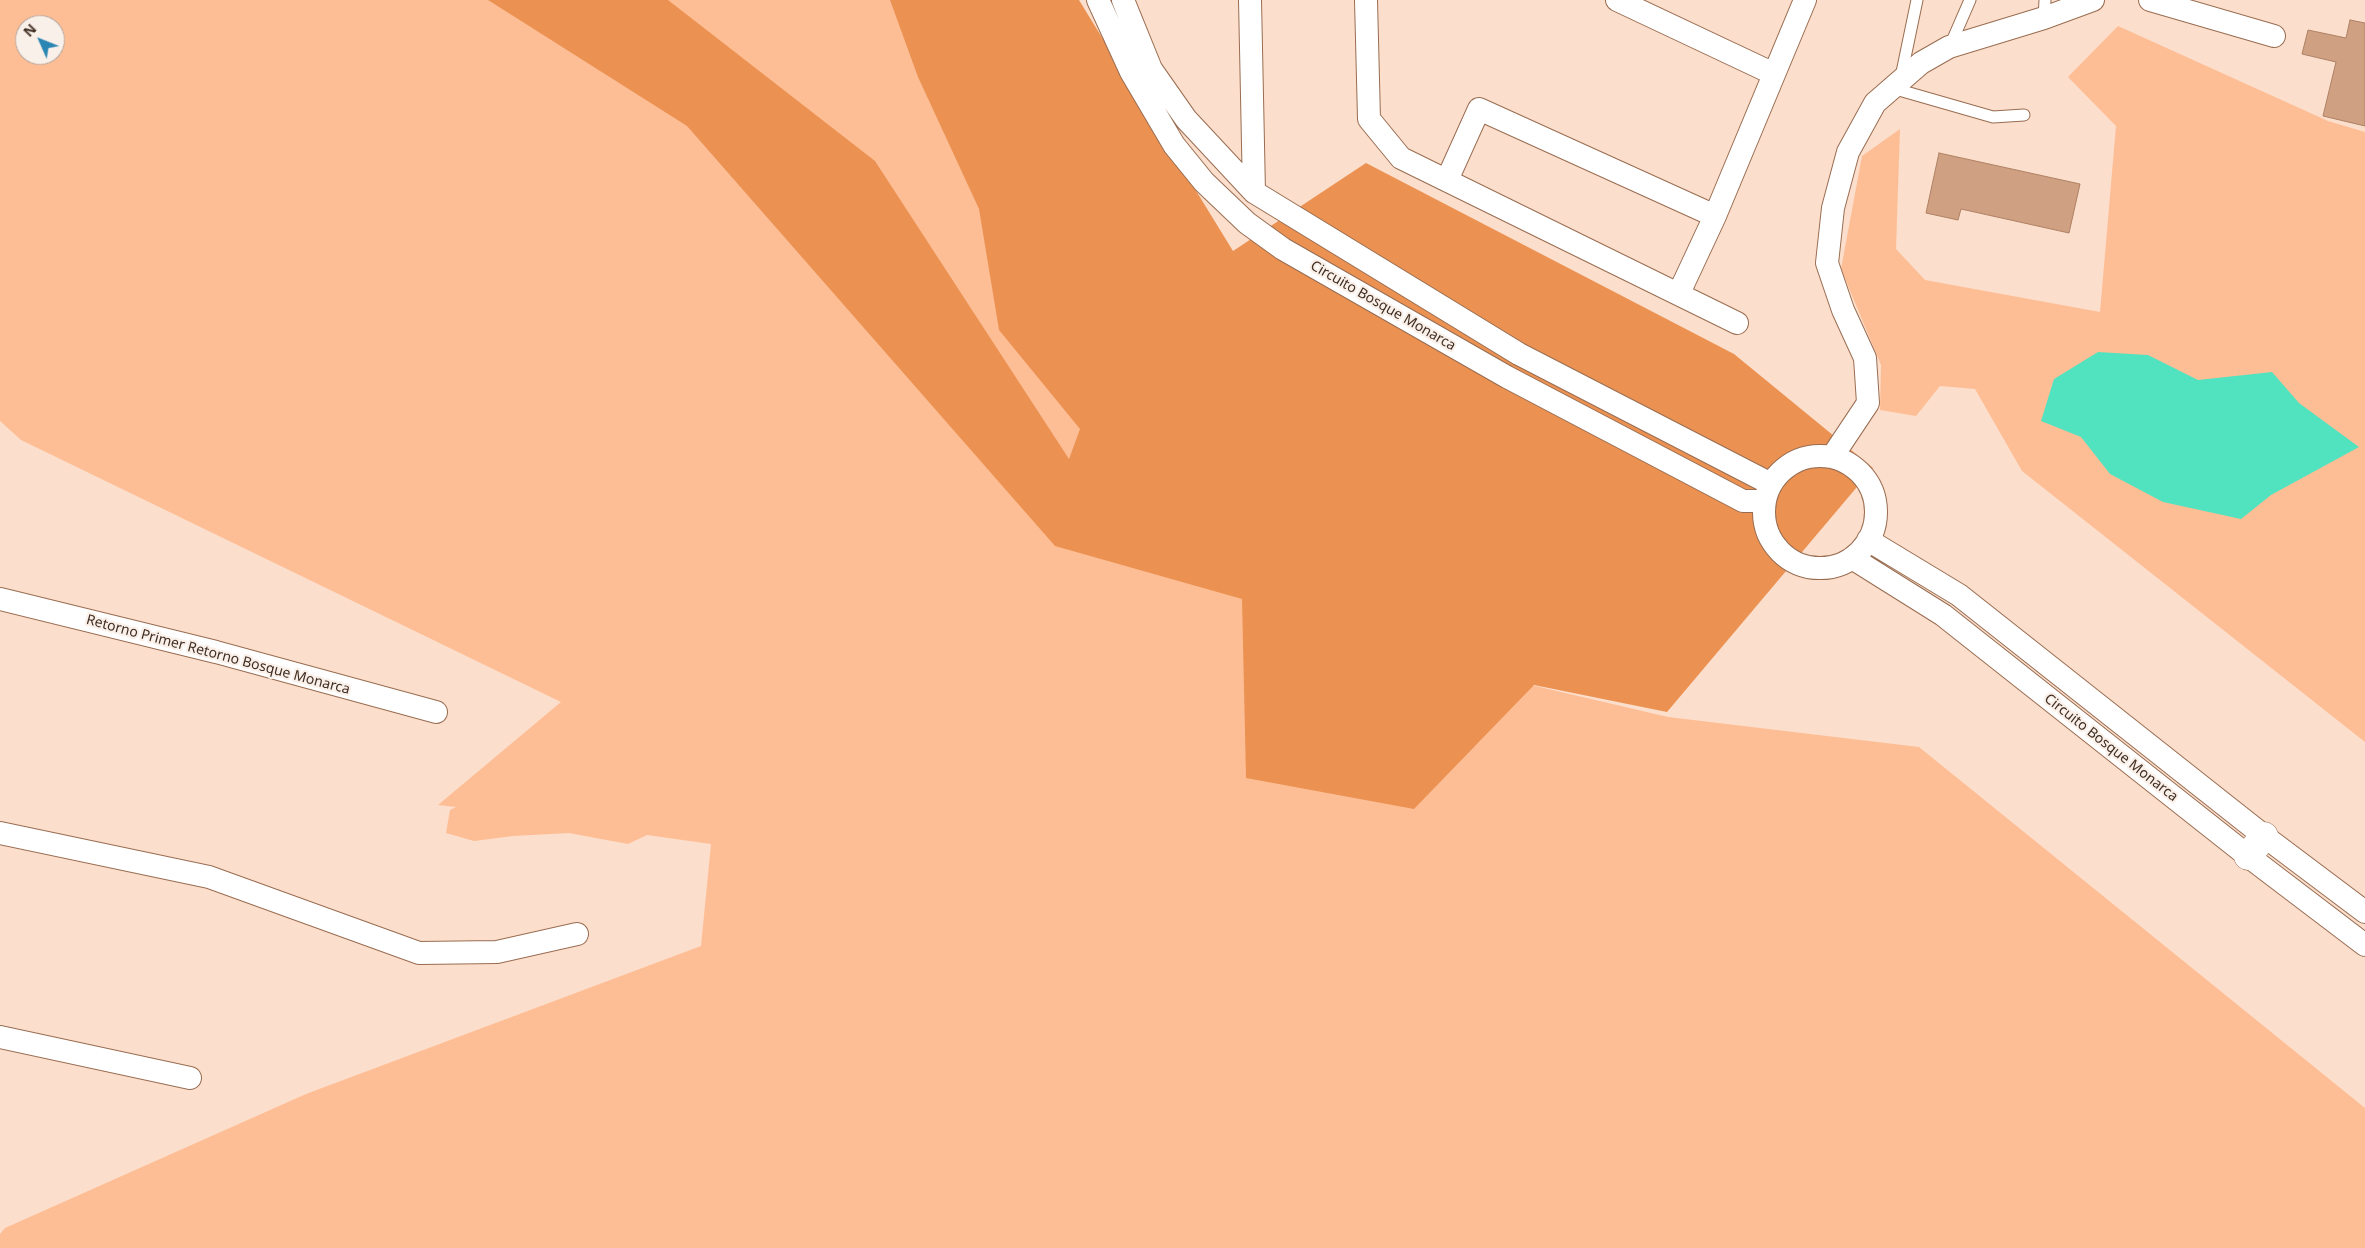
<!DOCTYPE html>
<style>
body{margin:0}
#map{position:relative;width:2365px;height:1248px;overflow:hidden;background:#fcdecc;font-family:"Noto Sans",sans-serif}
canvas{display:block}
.north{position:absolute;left:15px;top:15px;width:50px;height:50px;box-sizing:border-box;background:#faf0ea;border:1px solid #b0a29a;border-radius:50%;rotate:314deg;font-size:14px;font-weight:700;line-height:20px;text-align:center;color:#402d21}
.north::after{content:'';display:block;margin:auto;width:18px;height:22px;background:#2a87b3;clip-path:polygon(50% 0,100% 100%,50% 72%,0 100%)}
</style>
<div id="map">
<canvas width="2365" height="1248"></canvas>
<div class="north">N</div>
</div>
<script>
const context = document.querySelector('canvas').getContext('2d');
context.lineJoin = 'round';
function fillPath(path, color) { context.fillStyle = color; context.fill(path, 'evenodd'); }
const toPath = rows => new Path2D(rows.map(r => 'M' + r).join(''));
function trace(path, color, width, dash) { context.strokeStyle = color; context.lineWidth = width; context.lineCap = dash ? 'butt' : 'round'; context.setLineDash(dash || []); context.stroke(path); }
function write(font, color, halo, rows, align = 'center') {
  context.font = font + ' "Noto Sans",sans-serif'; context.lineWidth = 4.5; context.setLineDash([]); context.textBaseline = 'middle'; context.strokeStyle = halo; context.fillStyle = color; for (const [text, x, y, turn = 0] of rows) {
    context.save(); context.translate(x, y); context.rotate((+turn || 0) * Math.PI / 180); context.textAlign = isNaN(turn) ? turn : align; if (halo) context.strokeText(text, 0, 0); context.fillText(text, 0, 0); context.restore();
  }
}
const green = toPath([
 [0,0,956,0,1266,623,1668,717,1919,747,2365,1108,2365,1248,0,1248,0,1234,5,1228,306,1094,701,946,711,844,647,835,628,844,569,833,513,836,474,841,446,833,450,810,456,807,438,805,561,702,21,440,0,421],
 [25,25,55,25,55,55,25,55],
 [2118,26,2328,121,2365,132,2365,742,2022,471,1975,389,1940,386,1916,416,1880,410,1881,365,1841,269,1862,156,1900,129,1896,249,1925,280,2100,312,2116,126,2068,77]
]);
const forest = toPath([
 [488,0,668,0,875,161,1069,459,1080,429,999,330,979,209,918,77,890,0,1079,0,1233,251,1366,163,1734,354,1873,468,1667,712,1534,685,1414,809,1246,778,1242,599,1055,546,687,126]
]);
const water = toPath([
 [2098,352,2148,355,2198,380,2272,372,2299,403,2359,447,2271,495,2241,519,2163,502,2110,474,2081,437,2041,421,2054,379]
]);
const building = toPath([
 [2350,20,2365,23,2365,126,2323,116,2336,62,2302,54,2308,30,2346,38,2350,20],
 [1939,153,2080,184,2069,233,1961,209,1958,220,1926,213,1939,153]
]);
const service = toPath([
 [2044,18,2045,0],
 [1950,46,1970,0],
 [1901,77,1917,0],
 [1892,88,1993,117,2024,115]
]);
const minor = toPath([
 [1098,0,1131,72,1174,145,1204,182,1247,223,1283,249,1507,377,1743,501,1765,501],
 [1123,0,1151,69,1186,119,1254,192,1519,354,1771,484],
 [1250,0,1254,192],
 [1366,0,1369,119,1401,158,1737,323],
 [1617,0,1774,74],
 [2150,0,2274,36],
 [1447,180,1479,109,1715,216],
 [1679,293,1715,216,1805,0],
 '1764 512a56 56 0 1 1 112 0a56 56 0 1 1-112 0Z',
 [1832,457,1868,403,1865,358,1843,310,1827,263,1833,208,1848,152,1875,103,1921,63,1949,47,2044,18,2093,0],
 [1868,540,1959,595,2264,836,2365,912],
 [1852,558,1943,615,2248,856,2365,945],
 [0,599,216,652,436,712],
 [0,833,209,877,419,953,497,952,577,934],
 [0,1037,190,1078]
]);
const tertiary = toPath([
 [2248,856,2264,836]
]);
const streetNames = [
 ["Circuito Bosque Monarca",1383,306,30],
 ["Retorno Primer Retorno Bosque Monarca",218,655,15],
 ["Circuito Bosque Monarca",2111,748,38]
];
fillPath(green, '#febe95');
fillPath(forest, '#eb9253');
fillPath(water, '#51e3c0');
fillPath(building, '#cfa082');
trace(building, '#ae8164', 1);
trace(service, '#996d51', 13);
trace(minor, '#996d51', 24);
trace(tertiary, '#996d51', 29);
trace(service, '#fff', 11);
trace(minor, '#fff', 22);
trace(tertiary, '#fff', 28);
write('14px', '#402d21', '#faf0ea', streetNames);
</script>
